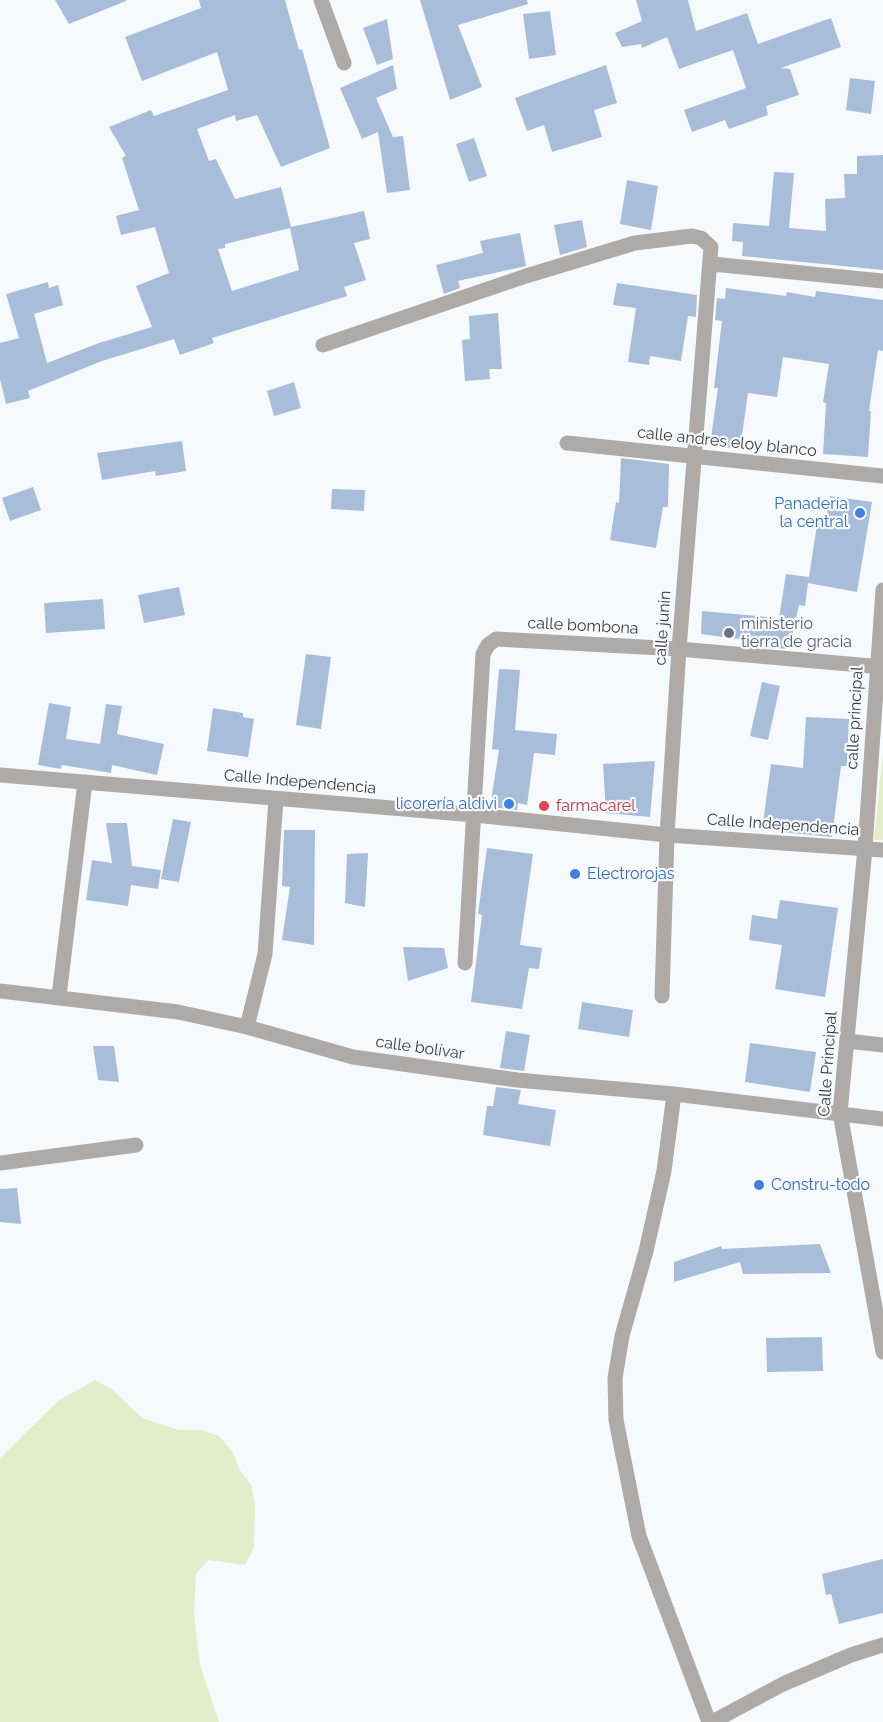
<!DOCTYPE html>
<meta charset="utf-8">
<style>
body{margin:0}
canvas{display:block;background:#f7fafd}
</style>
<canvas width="883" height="1722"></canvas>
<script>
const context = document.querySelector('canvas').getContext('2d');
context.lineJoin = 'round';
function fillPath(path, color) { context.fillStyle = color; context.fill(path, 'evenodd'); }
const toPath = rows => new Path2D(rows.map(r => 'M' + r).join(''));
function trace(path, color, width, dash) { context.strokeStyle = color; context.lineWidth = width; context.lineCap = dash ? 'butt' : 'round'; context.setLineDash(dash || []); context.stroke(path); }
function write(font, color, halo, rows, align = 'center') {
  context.font = font + ' Raleway,sans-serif'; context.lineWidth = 4.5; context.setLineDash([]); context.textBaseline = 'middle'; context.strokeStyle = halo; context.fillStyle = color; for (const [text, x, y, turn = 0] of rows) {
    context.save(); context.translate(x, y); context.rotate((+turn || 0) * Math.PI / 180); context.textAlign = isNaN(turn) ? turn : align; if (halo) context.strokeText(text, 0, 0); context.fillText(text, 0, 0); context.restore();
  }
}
const green = toPath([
 [883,752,883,840,874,840],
 [95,1380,113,1390,142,1418,179,1430,201,1430,219,1436,232,1451,240,1470,251,1485,255,1505,254,1548,245,1565,209,1560,196,1573,194,1614,200,1665,219,1722,0,1722,0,1458,58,1401]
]);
const building = toPath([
 [55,0,126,0,126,1,69,24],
 [199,0,285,0,299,50,302,49,330,148,281,167,257,115,236,121,235,115,197,129,209,161,216,159,235,199,281,187,291,227,364,211,370,239,354,243,366,280,344,287,347,296,212,338,214,343,180,355,174,339,102,361,28,391,30,398,6,404,0,379,0,343,19,338,6,294,48,282,49,288,58,285,63,305,34,314,47,363,99,343,152,327,136,286,169,273,155,227,121,235,116,216,139,210,122,158,126,156,109,127,151,110,154,116,228,90,217,52,142,81,125,37,201,8],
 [290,228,299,270,232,291,218,249,225,248,225,244],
 [420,0,527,0,528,4,458,25,482,87,450,100],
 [636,0,688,0,696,31,747,13,758,44,831,18,841,47,781,68,790,69,799,95,766,106,768,115,729,129,725,120,692,132,684,110,746,88,733,50,679,69,667,37,642,48,641,44,622,47,615,33,642,21],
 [550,11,556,55,529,59,523,14],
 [387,19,393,59,377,65,363,28],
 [393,65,397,89,376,98,393,137,403,136,410,190,387,193,378,132,362,139,340,88],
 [606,65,617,103,594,110,602,137,552,152,544,125,527,131,515,98],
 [850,78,875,81,871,114,846,110],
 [474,138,487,176,469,182,456,144],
 [883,155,883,270,742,256,743,242,732,241,733,223,769,226,774,172,794,173,789,228,826,231,825,199,845,198,844,174,857,174,857,156],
 [627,180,658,186,651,230,620,224],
 [582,220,587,247,560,255,554,225],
 [520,233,526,266,458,281,460,288,444,294,436,265,483,253,480,241],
 [617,283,697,295,696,317,688,316,681,361,650,356,649,365,628,362,636,308,613,305],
 [726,288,786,296,787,292,815,297,816,291,883,300,883,351,878,350,869,411,871,411,868,457,823,454,826,403,823,402,829,364,783,357,777,397,748,393,740,449,710,445,718,388,714,388,722,321,715,320,717,298,725,299],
 [498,313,502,369,489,369,490,379,465,381,462,340,470,339,469,316],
 [294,382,301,408,274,416,267,391],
 [182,441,186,471,156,476,155,471,102,480,97,453],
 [621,458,669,464,668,507,663,507,656,548,610,540,616,502,619,503],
 [33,487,41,510,10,521,2,498],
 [332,489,365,490,364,511,331,509],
 [830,496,872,502,857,592,808,583,805,606,799,605,789,649,775,648,776,644,701,634,702,611,779,618,786,574,809,577,818,518,826,519],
 [179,587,185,615,144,623,138,595],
 [103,599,105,629,46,633,44,603],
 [306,654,331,657,321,729,296,725],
 [499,669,520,670,515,730,557,734,555,755,534,753,527,805,518,803,517,810,490,807,499,750,492,749],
 [762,682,780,686,768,740,750,736],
 [49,703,71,707,66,739,100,744,106,704,122,706,117,734,164,744,157,775,112,765,111,773,62,765,61,769,38,765],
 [213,708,243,713,243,717,254,719,248,757,207,751],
 [806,717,849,719,847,766,841,766,832,837,762,830,771,764,803,768],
 [655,761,650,817,606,813,603,764],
 [173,819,191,822,179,882,161,879],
 [106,823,127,823,132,866,161,870,158,889,131,885,128,906,86,900,92,860,112,863],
 [284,830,315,830,314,945,282,940,290,887,282,886],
 [487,848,533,854,520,945,542,948,539,969,529,968,522,1009,471,1002,482,915,478,914],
 [368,853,365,907,345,903,347,854],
 [780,900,838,908,825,997,775,989,782,945,749,940,752,915,777,919],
 [403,947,444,948,448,968,408,981],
 [582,1002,633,1010,629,1037,578,1029],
 [506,1031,530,1035,524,1071,500,1068],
 [750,1043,816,1052,810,1092,745,1082],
 [93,1046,114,1046,119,1082,98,1080],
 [496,1087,521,1090,518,1104,556,1110,550,1146,483,1135,487,1106,493,1106],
 [17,1188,21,1224,0,1222,0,1189],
 [820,1244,831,1273,743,1274,740,1262,674,1282,674,1262,721,1246,722,1249],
 [822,1337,823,1371,767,1372,766,1338],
 [883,1559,883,1613,839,1624,831,1594,826,1595,822,1574]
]);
const street = toPath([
 [321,0,344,63],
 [712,264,883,281],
 [323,345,526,276,635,243,692,236,701,238,711,247,679,649,667,835,662,996],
 [567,443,883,476],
 [883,590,865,848,840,1113,883,1352],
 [0,775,475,815,667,835,883,850],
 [465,963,483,654,488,645,496,639,679,649,883,667],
 [0,991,178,1012,247,1027,353,1057,517,1080,674,1094,883,1119],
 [59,996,85,782],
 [247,1027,265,954,276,799],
 [847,1041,883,1045],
 [674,1094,664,1171,646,1251,622,1336,615,1378,616,1420,639,1536,709,1722],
 [0,1163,136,1145],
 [712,1722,783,1684,851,1655,883,1645]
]);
const markers = [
 [860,513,6,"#3f7fe0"],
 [729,633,6,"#6b7280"],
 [509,804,6,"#3f7fe0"],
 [544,806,6,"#e0444e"],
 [575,874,6,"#3f7fe0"],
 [759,1185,6,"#3f7fe0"]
];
const streetNames = [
 ["calle andres eloy blanco",727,442,6],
 ["calle bombona",583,626,3],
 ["calle junin",663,628,-86],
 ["calle principal",855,718,-87],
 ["Calle Independencia",300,782,5],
 ["Calle Independencia",783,825,4],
 ["calle bolívar",420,1048,8],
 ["Calle Principal",828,1064,-86]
];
const shopNames = [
 ["Panadería",848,504],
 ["la central",848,522],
 ["licorería aldivi",497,804],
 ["Electrorojas",587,874,"left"],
 ["Constru-todo",771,1185,"left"]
];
const worshipNames = [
 ["ministerio",741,624],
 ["tierra de gracia",741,642]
];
const healthNames = [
 ["farmacarel",556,806]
];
fillPath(green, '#e5ecca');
fillPath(building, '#a8bdd9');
trace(street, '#aeaaa7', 15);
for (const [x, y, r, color] of markers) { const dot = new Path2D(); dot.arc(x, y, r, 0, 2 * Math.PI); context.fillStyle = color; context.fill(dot); trace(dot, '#f7fafd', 2); }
write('16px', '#393c40', '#f7fafd', streetNames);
write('16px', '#366cbe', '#f7fafd', shopNames, 'right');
write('16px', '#5b616d', '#f7fafd', worshipNames, 'left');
write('16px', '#be3a42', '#f7fafd', healthNames, 'left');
</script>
